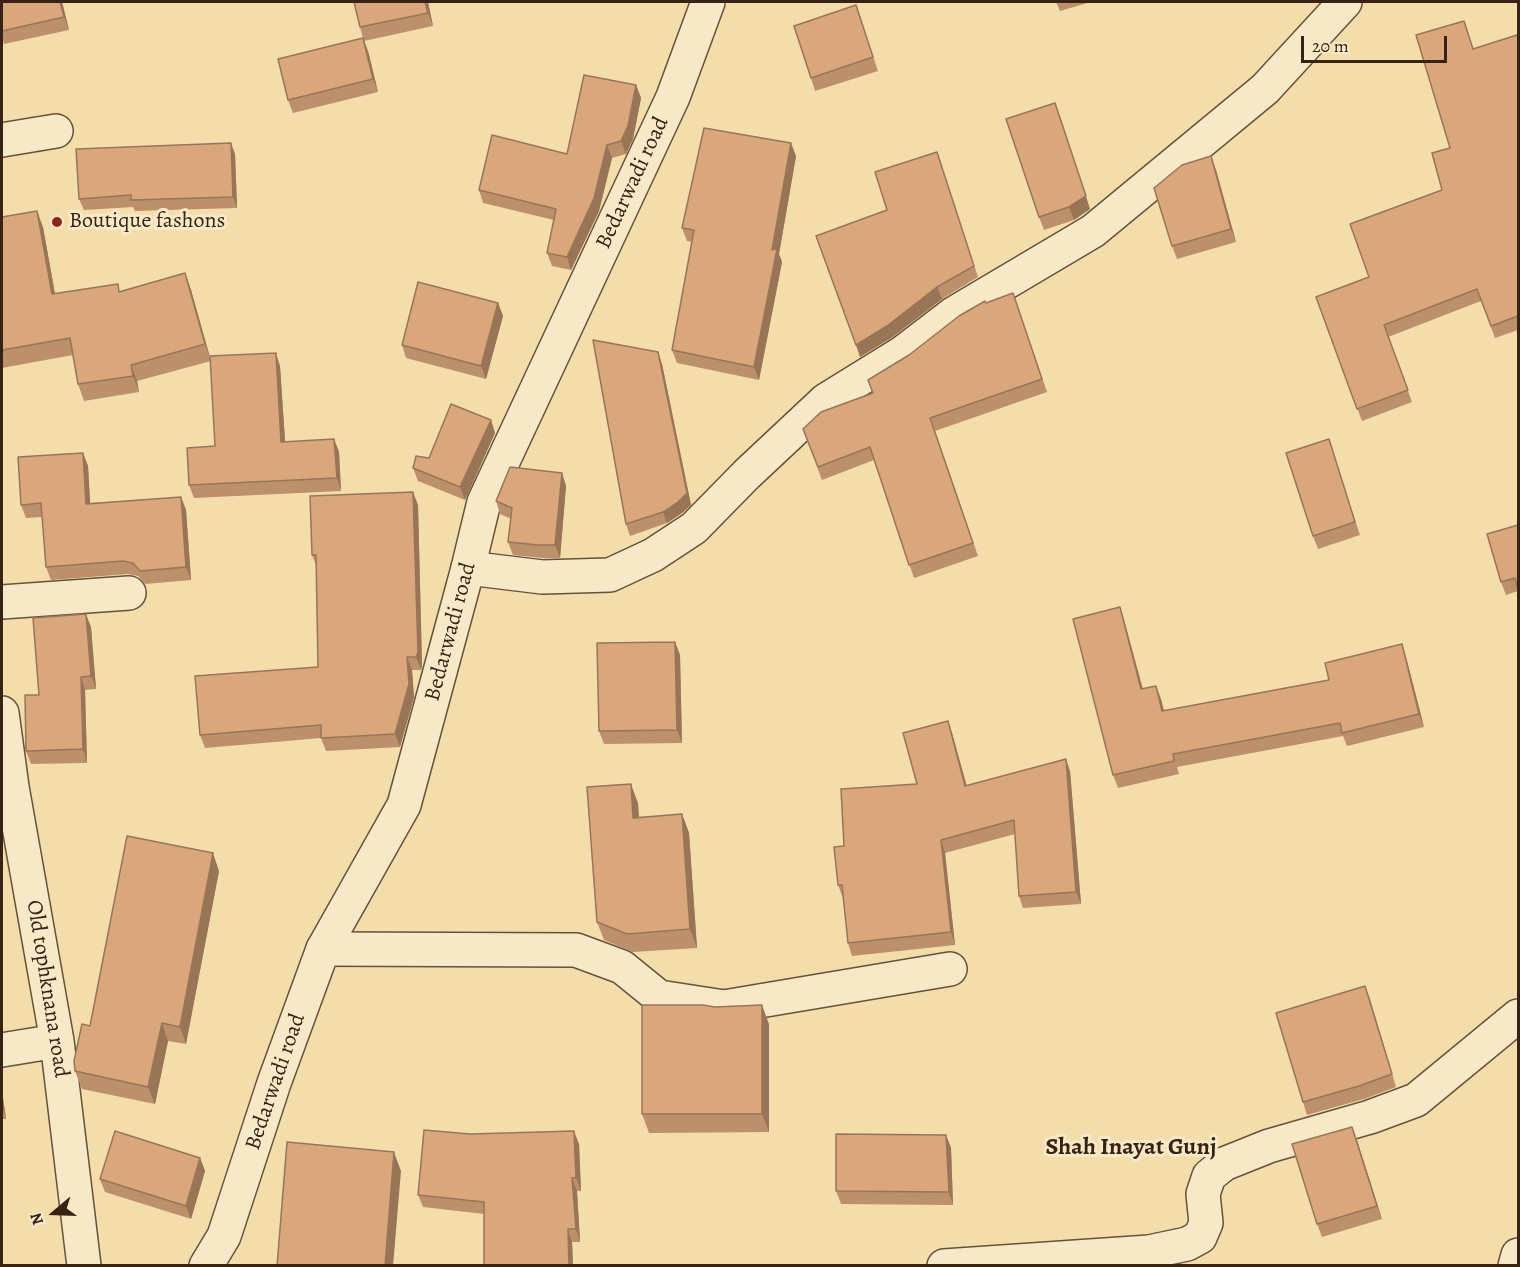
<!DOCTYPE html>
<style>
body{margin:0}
#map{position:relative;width:1520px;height:1267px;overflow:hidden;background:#f3ddab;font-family:Alegreya,serif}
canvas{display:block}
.frame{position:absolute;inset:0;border:3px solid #372214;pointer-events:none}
.north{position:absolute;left:24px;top:1183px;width:60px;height:60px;-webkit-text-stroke:4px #f7e9c8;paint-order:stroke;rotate:251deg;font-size:16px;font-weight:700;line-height:24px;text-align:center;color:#372214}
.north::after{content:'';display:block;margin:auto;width:21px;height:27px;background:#372214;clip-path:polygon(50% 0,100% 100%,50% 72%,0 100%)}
.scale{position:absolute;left:1301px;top:36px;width:146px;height:27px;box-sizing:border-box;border:3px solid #372214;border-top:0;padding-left:8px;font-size:18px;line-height:21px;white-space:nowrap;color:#372214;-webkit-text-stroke:4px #f7e9c8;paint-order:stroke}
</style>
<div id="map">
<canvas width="1520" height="1267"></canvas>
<div class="frame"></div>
<div class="north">N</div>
<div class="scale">20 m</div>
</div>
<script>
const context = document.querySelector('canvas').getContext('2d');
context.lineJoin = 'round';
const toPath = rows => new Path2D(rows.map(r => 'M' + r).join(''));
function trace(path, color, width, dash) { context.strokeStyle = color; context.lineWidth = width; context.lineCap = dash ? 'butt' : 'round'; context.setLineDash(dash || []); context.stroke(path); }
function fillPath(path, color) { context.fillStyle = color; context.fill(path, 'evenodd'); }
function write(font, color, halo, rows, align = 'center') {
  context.font = font + ' Alegreya,serif'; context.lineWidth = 6; context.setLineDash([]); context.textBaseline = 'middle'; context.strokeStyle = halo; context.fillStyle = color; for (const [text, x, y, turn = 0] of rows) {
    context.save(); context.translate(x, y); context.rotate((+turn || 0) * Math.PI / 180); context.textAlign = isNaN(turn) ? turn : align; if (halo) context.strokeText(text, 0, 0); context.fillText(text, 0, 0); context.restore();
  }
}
const minor = toPath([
 [2,140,56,131],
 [468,568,542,577,610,575,653,555,694,528,747,474,826,400,902,353,953,314,1093,231,1265,89,1345,2],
 [2,602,129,593],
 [2,713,12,787,57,1041,84,1266],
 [323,949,576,950,622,967,659,997,724,1007,950,969],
 [2,1050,57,1041],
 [944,1266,1149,1252,1187,1244,1200,1237,1206,1223,1203,1194,1209,1176,1224,1164,1269,1146,1370,1117,1416,1100,1518,1016],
 [1515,1266,1518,1255]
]);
const tertiary = toPath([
 [206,1266,224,1236,274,1083,323,949,404,805,468,568,484,502,673,97,708,2]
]);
const wall = toPath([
 [2,2,62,2,69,30,4,44,2,36],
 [428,2,433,26,364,41,360,27],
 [1056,2,1091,2,1060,11],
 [856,5,878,71,815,91,811,78],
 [1468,33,1473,49,1518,38,1518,330,1495,338,1481,301,1388,337,1412,402,1362,421,1316,297,1369,277,1442,190,1450,148],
 [368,51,378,92,293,113,288,100],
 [636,85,641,98,633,139,626,154,612,158,599,211,571,270,552,266,547,253,554,220,483,203,479,190,567,154],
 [1060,116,1090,209,1074,220,1044,230,1039,217],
 [937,152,978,277,942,299,891,338,860,357,887,210],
 [235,154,237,208,135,211,133,207,84,210,79,199],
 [796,156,779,254,782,262,759,380,677,363,672,350,692,242,687,241,682,228],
 [1216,170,1236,242,1177,259,1172,246],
 [2,217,43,227,55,294,121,291,185,273,191,290,211,361,137,381,139,392,84,401,78,384,73,355,2,368],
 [1013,293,1047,392,935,431,978,556,914,578,874,460,822,480,803,429,873,393,909,355,986,303],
 [498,303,503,316,486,379,406,358,402,345],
 [662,364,691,505,682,513,667,523,630,536,626,524],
 [280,366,285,442,334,439,339,452,341,491,194,498,189,485,215,446],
 [491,420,495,433,465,500,418,481,413,468],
 [1333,452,1360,535,1318,549,1313,536],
 [83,453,88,466,90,503,181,497,186,510,191,580,145,584,138,576,128,574,51,580,46,567,42,517,26,518,21,505],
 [562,473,566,486,560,558,543,558,513,555,508,542,511,519,500,514,496,501],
 [418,505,422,665,421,670,412,670,414,697,400,747,326,751,321,738,205,748,200,735,318,667,316,565,312,555],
 [1518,525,1518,591,1506,595,1501,582],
 [1124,620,1143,689,1161,699,1164,711,1329,680,1406,657,1424,727,1347,746,1343,736,1177,767,1179,774,1118,788,1113,775],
 [91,627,96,689,85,690,87,763,31,764,26,751,39,695],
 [675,642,680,655,682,743,604,744,599,731],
 [948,721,952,733,967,786,1070,771,1081,904,1023,908,1019,896,1015,834,945,853,955,945,852,956,848,943,843,898,838,885,917,784],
 [638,803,639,817,682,814,689,833,697,948,633,952,604,940,597,922],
 [219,871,186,1044,168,1041,155,1104,82,1089,75,1071,90,1026],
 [1365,986,1396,1087,1364,1099,1307,1115,1303,1102],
 [715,1007,769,1024,769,1132,649,1133,642,1114],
 [2,1091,6,1119,2,1119],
 [1352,1127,1382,1219,1322,1237,1317,1224],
 [946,1135,951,1148,953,1205,841,1204,836,1191],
 [579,1144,581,1191,577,1191,580,1242,572,1242,573,1266,484,1266,484,1214,423,1207,418,1195],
 [200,1158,205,1171,191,1219,105,1192,100,1179]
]);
const shadedWall = toPath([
 [60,2,62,2,69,30,64,17],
 [425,2,428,2,433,26,428,13],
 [363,38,368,51,378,92,373,79],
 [636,85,641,98,633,139,626,154,621,141],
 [1055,103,1090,209,1074,220,1069,207],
 [231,143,235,154,237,208,233,197],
 [791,143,796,156,779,254,782,262,759,380,754,367,772,250],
 [607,145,612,158,599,211,571,270,567,257],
 [1211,156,1216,170,1236,242,1231,229],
 [37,211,43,227,58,311,52,294],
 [185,273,191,290,211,361,205,344],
 [937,287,942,299,891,338,860,357,856,345],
 [498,303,503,316,486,379,481,366],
 [658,352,662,364,691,505,682,513,667,523,663,512],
 [276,353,280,366,286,455,281,442],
 [131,365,137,381,139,392,133,376],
 [491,420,495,433,465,500,460,487],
 [334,439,339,452,341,491,337,478],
 [83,453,88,466,91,517,86,504],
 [562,473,566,486,560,558,555,545],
 [413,492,418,505,422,665,421,670,416,657],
 [181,497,186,510,191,580,186,567],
 [1120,607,1124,620,1146,702,1141,689],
 [86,614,91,627,96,689,91,676],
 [675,642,680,655,682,743,677,730],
 [1402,644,1406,657,1424,727,1419,714],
 [407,657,412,670,414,697,400,747,395,734],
 [81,677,85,690,87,763,83,749],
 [1156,686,1161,699,1167,724,1162,711],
 [948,721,952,733,970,799,965,786],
 [1066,759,1070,771,1081,904,1076,892],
 [631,784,638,803,640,836,633,818],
 [682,814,689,833,697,948,690,929],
 [941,840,945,853,955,945,951,932],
 [213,853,219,871,186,1044,180,1027],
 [1365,986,1370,999,1396,1087,1392,1074],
 [762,1005,769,1024,769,1132,762,1114],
 [162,1023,168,1041,155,1104,148,1087],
 [2,1091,6,1119,2,1106],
 [1352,1127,1357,1140,1382,1219,1377,1206],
 [574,1131,579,1144,581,1191,576,1178],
 [946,1135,951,1148,953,1205,949,1192],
 [394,1152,401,1171,393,1266,385,1266],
 [200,1158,205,1171,191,1219,186,1206],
 [572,1178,577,1191,580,1242,576,1229],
 [568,1229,572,1242,573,1266,569,1266]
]);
const building = toPath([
 [2,2,60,2,64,17,2,31,2,2],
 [354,2,425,2,428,13,360,27,354,2],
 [856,5,873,57,811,78,794,26,856,5],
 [1464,21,1473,49,1517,35,1518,38,1518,316,1491,326,1477,289,1384,325,1408,390,1357,409,1316,297,1369,277,1350,224,1442,190,1432,153,1450,148,1416,35,1464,21],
 [363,38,373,79,288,100,278,59,363,38],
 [584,75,636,85,628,126,621,141,607,145,594,198,567,257,547,253,556,209,479,190,492,135,567,154,584,75],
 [1055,103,1086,196,1069,207,1039,217,1006,119,1055,103],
 [704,128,791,143,772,250,777,249,754,367,672,350,694,230,682,228,704,128],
 [231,143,233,197,131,200,131,195,79,199,76,149,231,143],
 [937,152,974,266,937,287,887,326,856,345,816,236,887,210,875,172,937,152],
 [1211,156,1231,229,1172,246,1154,188,1182,165,1211,156],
 [37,211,52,294,118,284,119,292,185,273,205,344,131,365,133,376,78,384,70,338,2,350,2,217,37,211],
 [418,282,498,303,481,366,402,345,418,282],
 [1013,293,1042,379,930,418,973,543,909,565,870,447,818,467,803,429,821,412,873,393,868,380,909,355,959,316,985,301,986,303,1013,293],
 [593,340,658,352,687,493,678,502,663,512,626,524,593,340],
 [276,353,281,442,334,439,337,478,189,485,187,448,215,446,210,356,276,353],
 [451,404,491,420,460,487,413,468,416,456,429,458,451,404],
 [1329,439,1355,522,1313,536,1286,453,1329,439],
 [83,453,86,504,181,497,186,567,140,571,133,563,123,561,46,567,41,503,21,505,18,457,83,453],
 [510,467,562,473,555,545,538,545,508,542,512,508,496,501,510,467],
 [413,492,418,652,416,657,407,657,409,684,395,734,321,738,321,725,200,735,195,676,318,667,316,555,312,555,310,496,413,492],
 [1518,525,1518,589,1515,578,1501,582,1487,534,1518,525],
 [1120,607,1141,689,1156,686,1162,711,1329,680,1325,663,1402,644,1419,714,1342,733,1340,723,1173,754,1174,761,1113,775,1073,619,1120,607],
 [86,614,91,676,81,677,83,749,26,751,25,695,39,695,33,618,86,614],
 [675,642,677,730,599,731,597,643,675,642],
 [948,721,965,786,1066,759,1076,892,1019,896,1014,820,941,840,951,932,848,943,842,885,838,885,834,847,844,846,841,789,917,784,903,733,948,721],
 [631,784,633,818,682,814,690,929,627,934,597,922,587,787,631,784],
 [127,836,213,853,180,1027,162,1023,148,1087,75,1071,74,1061,82,1024,90,1026,127,836],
 [1365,986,1392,1074,1359,1086,1303,1102,1276,1013,1365,986],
 [642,1005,703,1005,715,1007,762,1005,762,1114,642,1114,642,1005],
 [1352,1127,1377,1206,1317,1224,1292,1144,1352,1127],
 [424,1130,470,1134,574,1131,576,1178,572,1178,576,1229,568,1229,569,1266,484,1266,484,1202,418,1195,424,1130],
 [115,1131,200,1158,186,1206,100,1179,115,1131],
 [836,1134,946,1135,949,1192,836,1191,836,1134],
 [287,1142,394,1152,385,1266,277,1266,287,1142]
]);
const markers = [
 [57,222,6,"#8f2418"]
];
const streetNames = [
 ["Bedarwadi road",633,183,-65],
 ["Bedarwadi road",451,632,-75],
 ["Old tophknana road",47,989,81],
 ["Bedarwadi road",276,1082,-71]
];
const poiNames = [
 ["Boutique fashons",69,222]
];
const neighbourhoodNames = [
 ["Shah Inayat Gunj",1131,1148]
];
trace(minor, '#66513a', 36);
trace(tertiary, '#66513a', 36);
trace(minor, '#f7e9c8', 33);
trace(tertiary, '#f7e9c8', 33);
fillPath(wall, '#bb906b');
fillPath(shadedWall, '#997557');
fillPath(building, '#daa77c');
trace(building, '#997557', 1.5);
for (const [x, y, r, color] of markers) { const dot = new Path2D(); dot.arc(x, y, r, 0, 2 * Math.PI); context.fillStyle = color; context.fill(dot); trace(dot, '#f7e9c8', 2); }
write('22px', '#372214', '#f7e9c8', streetNames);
write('22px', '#372214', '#f7e9c8', poiNames, 'left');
write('bold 24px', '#372214', '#f7e9c8', neighbourhoodNames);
</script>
